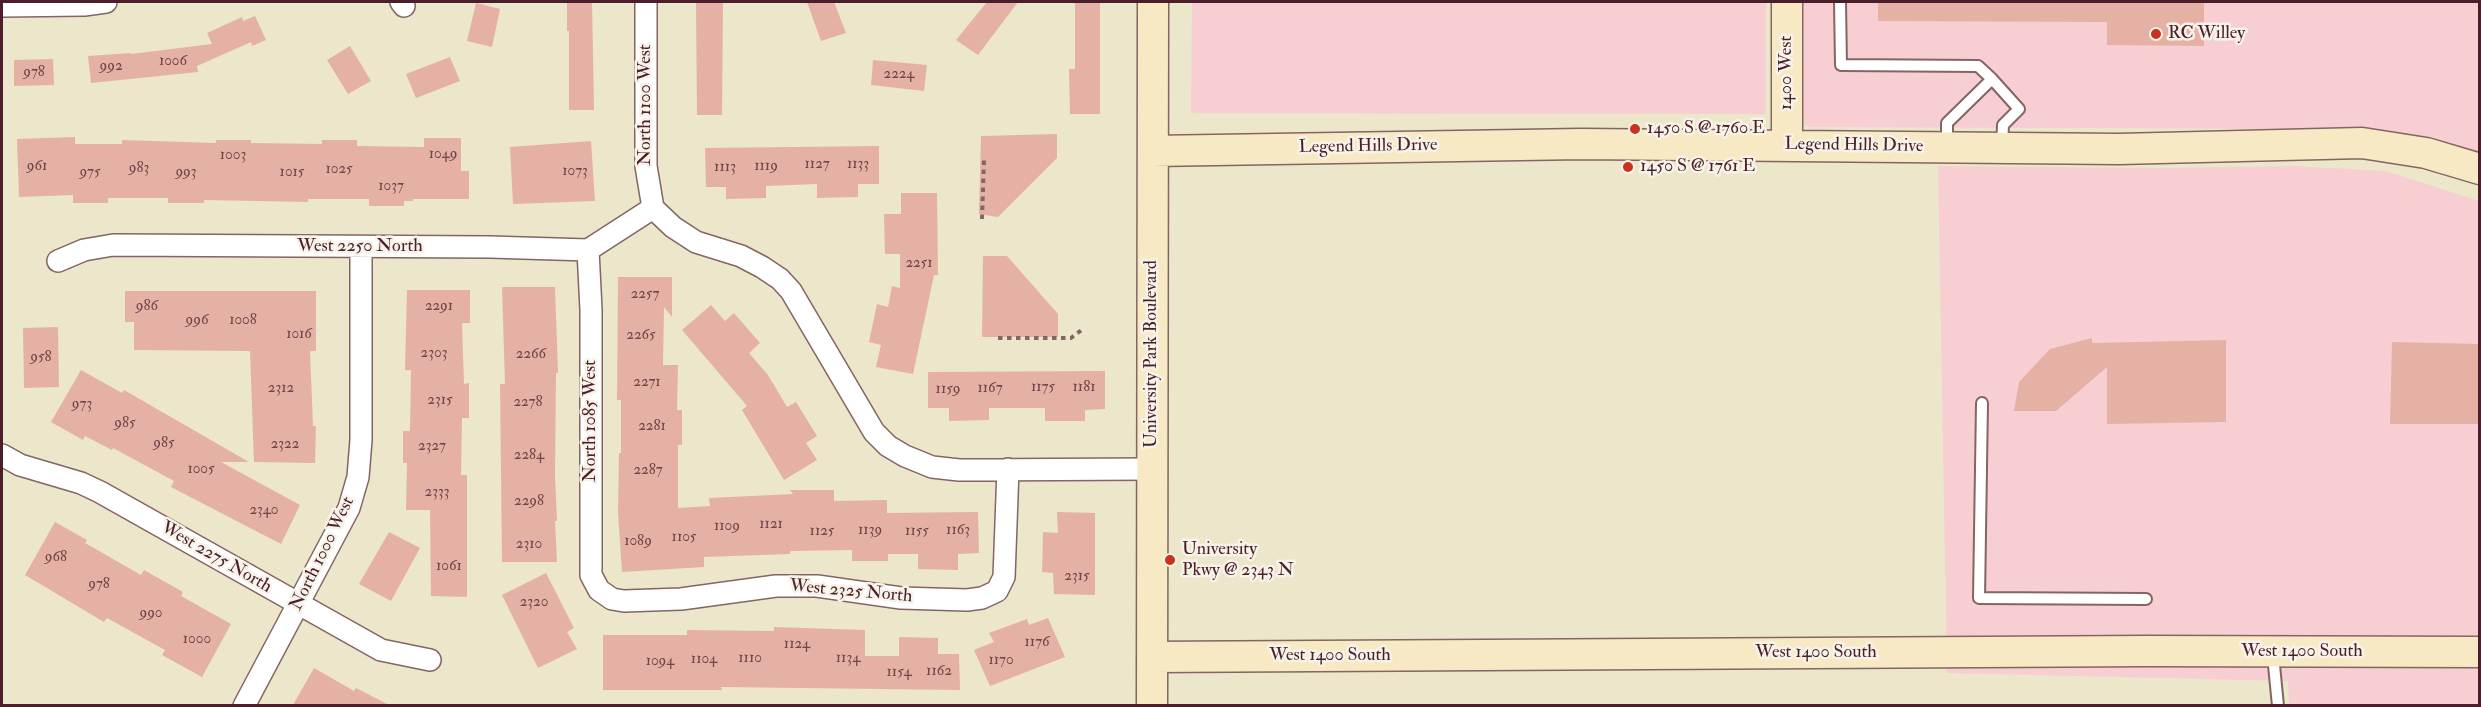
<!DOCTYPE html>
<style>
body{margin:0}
#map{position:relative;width:2481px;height:707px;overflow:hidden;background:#ece6cb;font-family:"IM FELL Double Pica",serif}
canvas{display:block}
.frame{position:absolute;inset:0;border:3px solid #4a1f2b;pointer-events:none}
</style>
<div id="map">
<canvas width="2481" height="707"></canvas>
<div class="frame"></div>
</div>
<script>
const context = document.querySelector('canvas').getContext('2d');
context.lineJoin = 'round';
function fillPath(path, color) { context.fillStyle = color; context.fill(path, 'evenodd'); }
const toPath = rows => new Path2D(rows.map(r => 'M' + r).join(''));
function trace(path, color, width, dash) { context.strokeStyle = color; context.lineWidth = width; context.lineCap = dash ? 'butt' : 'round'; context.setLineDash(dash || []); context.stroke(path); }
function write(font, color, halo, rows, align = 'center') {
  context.font = font + ' "IM FELL Double Pica",serif'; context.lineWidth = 5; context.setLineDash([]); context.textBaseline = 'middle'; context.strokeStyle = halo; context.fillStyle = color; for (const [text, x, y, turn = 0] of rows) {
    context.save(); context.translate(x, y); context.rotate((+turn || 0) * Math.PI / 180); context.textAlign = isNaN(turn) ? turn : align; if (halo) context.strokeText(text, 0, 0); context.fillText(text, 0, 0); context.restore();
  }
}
const built = toPath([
 [1192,2,1766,2,1766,114,1191,113],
 [1799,2,2476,2,2480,5,2479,156,2339,130,2317,129,1810,127,1805,125,1800,117],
 [1938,166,2158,168,2294,166,2386,171,2479,201,2479,705,2289,705,2288,681,1947,673]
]);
const building = toPath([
 [567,2,592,2,594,110,569,110,569,31,567,31],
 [696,2,723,2,722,115,697,115],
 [807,2,834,2,846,33,821,41],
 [987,2,1018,2,978,55,956,40],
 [1075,2,1100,2,1100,114,1070,114,1069,69,1075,69],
 [1878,2,2204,2,2204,46,2107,45,2107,22,1878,21],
 [476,3,500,9,492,47,467,41],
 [255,16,266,40,252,46,251,42,197,66,198,72,91,83,88,56,131,53,131,54,212,44,207,33,242,17,243,21],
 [350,46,371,81,348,94,327,60],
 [450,57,460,81,416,98,406,74],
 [53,59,54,85,14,86,14,60],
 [873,60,927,65,924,91,871,85],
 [1057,134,1057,158,998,217,979,214,981,136],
 [75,137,75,144,122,144,122,140,216,143,216,140,251,140,251,143,322,144,322,140,357,140,357,146,424,147,424,138,461,138,461,171,469,171,469,199,413,199,413,201,404,201,404,206,369,206,369,199,308,199,308,202,204,200,204,203,168,203,168,198,108,198,108,203,73,203,73,195,19,197,17,139],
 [591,141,595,201,513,204,510,147],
 [879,146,879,184,858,184,858,197,817,198,817,184,766,186,766,198,726,199,726,187,706,187,705,148],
 [901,193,937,193,938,275,934,275,913,374,876,367,881,345,869,342,877,304,888,307,892,286,900,288,900,254,885,254,884,214,901,214],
 [983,256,1007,256,1058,314,1058,337,982,337],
 [618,277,672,277,672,317,664,307,663,365,678,365,677,410,682,410,682,445,678,445,678,508,710,506,709,498,793,494,790,490,834,490,834,501,887,500,887,513,978,512,979,553,958,554,958,570,918,569,918,554,888,554,888,561,852,561,852,550,790,551,790,554,704,557,704,567,622,572,618,513,619,453,621,453,621,400,617,400],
 [502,287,555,287,558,373,556,373,555,475,557,521,555,521,557,562,502,562,500,384,505,384],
 [407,290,470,290,470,323,462,323,464,384,469,383,469,418,462,418,461,475,467,475,467,597,431,596,430,510,406,510,407,463,403,463,403,431,410,431,411,370,405,370],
 [125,291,316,291,316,351,310,351,313,426,316,426,315,463,254,462,250,351,134,350,134,322,125,322],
 [711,305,725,321,734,313,760,343,749,353,768,375,787,407,796,402,817,436,806,443,817,460,784,480,742,410,747,406,682,330],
 [58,327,59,387,24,388,23,328],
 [2092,338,2092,343,2226,340,2226,422,2107,424,2107,367,2056,411,2014,411,2019,382,2050,349],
 [2392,342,2480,344,2480,424,2390,424],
 [81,370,122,393,124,390,249,462,221,462,300,505,281,544,171,487,174,481,113,448,112,450,85,436,83,440,51,422],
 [1105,371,1105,409,1085,410,1085,421,1045,421,1045,408,989,408,989,420,949,421,949,408,928,408,928,372],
 [1057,512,1095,513,1095,595,1054,594,1053,573,1042,572,1043,532,1058,533],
 [55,522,87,540,85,543,141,575,144,570,183,592,181,596,231,624,202,677,162,655,165,650,107,618,104,622,25,575],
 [389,532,420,548,391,601,359,584],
 [546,573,574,628,567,632,577,649,538,668,502,595],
 [1048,618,1065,657,990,686,974,650,994,642,989,633,1027,619,1029,625],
 [774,627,865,630,865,656,899,656,899,637,938,638,938,654,959,654,960,690,721,687,722,690,603,690,603,635,687,635,687,630,774,631],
 [314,668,354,691,356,688,389,705,293,705]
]);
const path = toPath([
 [982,219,984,159],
 [998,338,1071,338,1083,329]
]);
const lane = toPath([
 [1840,2,1841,65,1978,66,1992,79,1947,123,1947,145],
 [1992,79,2019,109,2003,125,2002,145],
 [1982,403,1979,598,2146,599],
 [2273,655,2278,706]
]);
const street = toPath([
 [401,2,404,6],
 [646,2,646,166,653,208],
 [2,6,84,5,106,2],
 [653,208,673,227,696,242,741,256,762,267,780,279,791,291,874,432,888,446,905,456,932,467,959,470,1152,469],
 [588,250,591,310,591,575,599,590,612,599,624,601,681,599,776,586,817,586,901,598,967,600,982,598,997,591,1004,577,1008,469],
 [58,261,84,250,113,245,490,247,588,250,653,208],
 [2,455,20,465,81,483,100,492,381,650,430,660],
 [244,706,349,508,358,477,361,440,361,247]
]);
const secondary = toPath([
 [1787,2,1787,145],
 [1153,151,1581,144,2119,149,2362,143,2426,153,2480,169],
 [1152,657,2146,651,2480,652],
 [1152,706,1153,2]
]);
const markers = [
 [2156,34,6,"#c8321e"],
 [1635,129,6,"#c8321e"],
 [1628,167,6,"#c8321e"],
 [1170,560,6,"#c8321e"]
];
const numberNames = [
 ["1006",173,62],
 ["992",111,67],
 ["978",34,73],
 ["2224",899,75],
 ["1049",443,155],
 ["1003",233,156],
 ["1127",817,165],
 ["1133",858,165],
 ["961",37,167],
 ["1119",766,167],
 ["1113",725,168],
 ["983",139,169],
 ["1025",339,170],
 ["1073",575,172],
 ["975",90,173],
 ["993",186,173],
 ["1015",292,173],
 ["1037",391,187],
 ["2251",919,264],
 ["2257",645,295],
 ["986",147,307],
 ["2291",439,307],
 ["996",197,321],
 ["1008",243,321],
 ["1016",299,335],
 ["2265",641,336],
 ["2303",434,354],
 ["2266",531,355],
 ["958",41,358],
 ["2271",647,383],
 ["1175",1043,388],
 ["1181",1084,388],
 ["2312",281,389],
 ["1167",990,389],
 ["1159",948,390],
 ["2315",440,401],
 ["2278",528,403],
 ["973",82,405],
 ["985",125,424],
 ["2281",652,427],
 ["985",164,444],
 ["2322",285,445],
 ["2327",432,447],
 ["2284",529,456],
 ["1005",201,470],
 ["2287",648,471],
 ["2333",437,493],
 ["2298",529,502],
 ["2340",264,511],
 ["1121",771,525],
 ["1109",727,527],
 ["1139",870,531],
 ["1163",958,531],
 ["1125",822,532],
 ["1155",917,532],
 ["1105",684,538],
 ["1089",638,542],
 ["2310",529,545],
 ["968",56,558],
 ["1061",449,567],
 ["2315",1077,577],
 ["978",99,585],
 ["2320",534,603],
 ["990",151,614],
 ["1000",197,640],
 ["1176",1037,643],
 ["1124",797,645],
 ["1110",750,659],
 ["1134",848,659],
 ["1104",704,660],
 ["1170",1001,661],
 ["1094",660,662],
 ["1162",939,672],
 ["1154",899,673]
];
const poiNames = [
 ["RC Willey",2168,34],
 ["1450 S @ 1760 E",1647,129],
 ["1450 S @ 1761 E",1640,167],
 ["University",1182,550],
 ["Pkwy @ 2343 N",1182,571]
];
const streetNames = [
 ["1400 West",1787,73,-90],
 ["North 1100 West",646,105,-90],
 ["Legend Hills Drive",1854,146,1],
 ["Legend Hills Drive",1368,147,-1],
 ["West 2250 North",360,247],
 ["University Park Boulevard",1152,354,-90],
 ["North 1085 West",591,421,-90],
 ["North 1000 West",323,554,-64],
 ["West 2275 North",216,558,30],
 ["West 2325 North",851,592,5],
 ["West 1400 South",2302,652],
 ["West 1400 South",1816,653],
 ["West 1400 South",1330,656]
];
fillPath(built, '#f7cfd2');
fillPath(building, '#e5b1a4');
trace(lane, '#836563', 14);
trace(street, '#836563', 24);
trace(secondary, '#836563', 33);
trace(path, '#836563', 4, [4.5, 4.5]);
trace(lane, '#fff', 10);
trace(street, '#fff', 21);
trace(secondary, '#f6e9c3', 30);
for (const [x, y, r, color] of markers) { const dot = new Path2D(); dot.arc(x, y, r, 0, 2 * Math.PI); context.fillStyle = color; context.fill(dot); trace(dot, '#f7f3e8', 2); }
write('15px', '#714449', null, numberNames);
write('18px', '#4a1f2b', '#f7f3e8', poiNames, 'left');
write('18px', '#4a1f2b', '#f7f3e8', streetNames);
</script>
